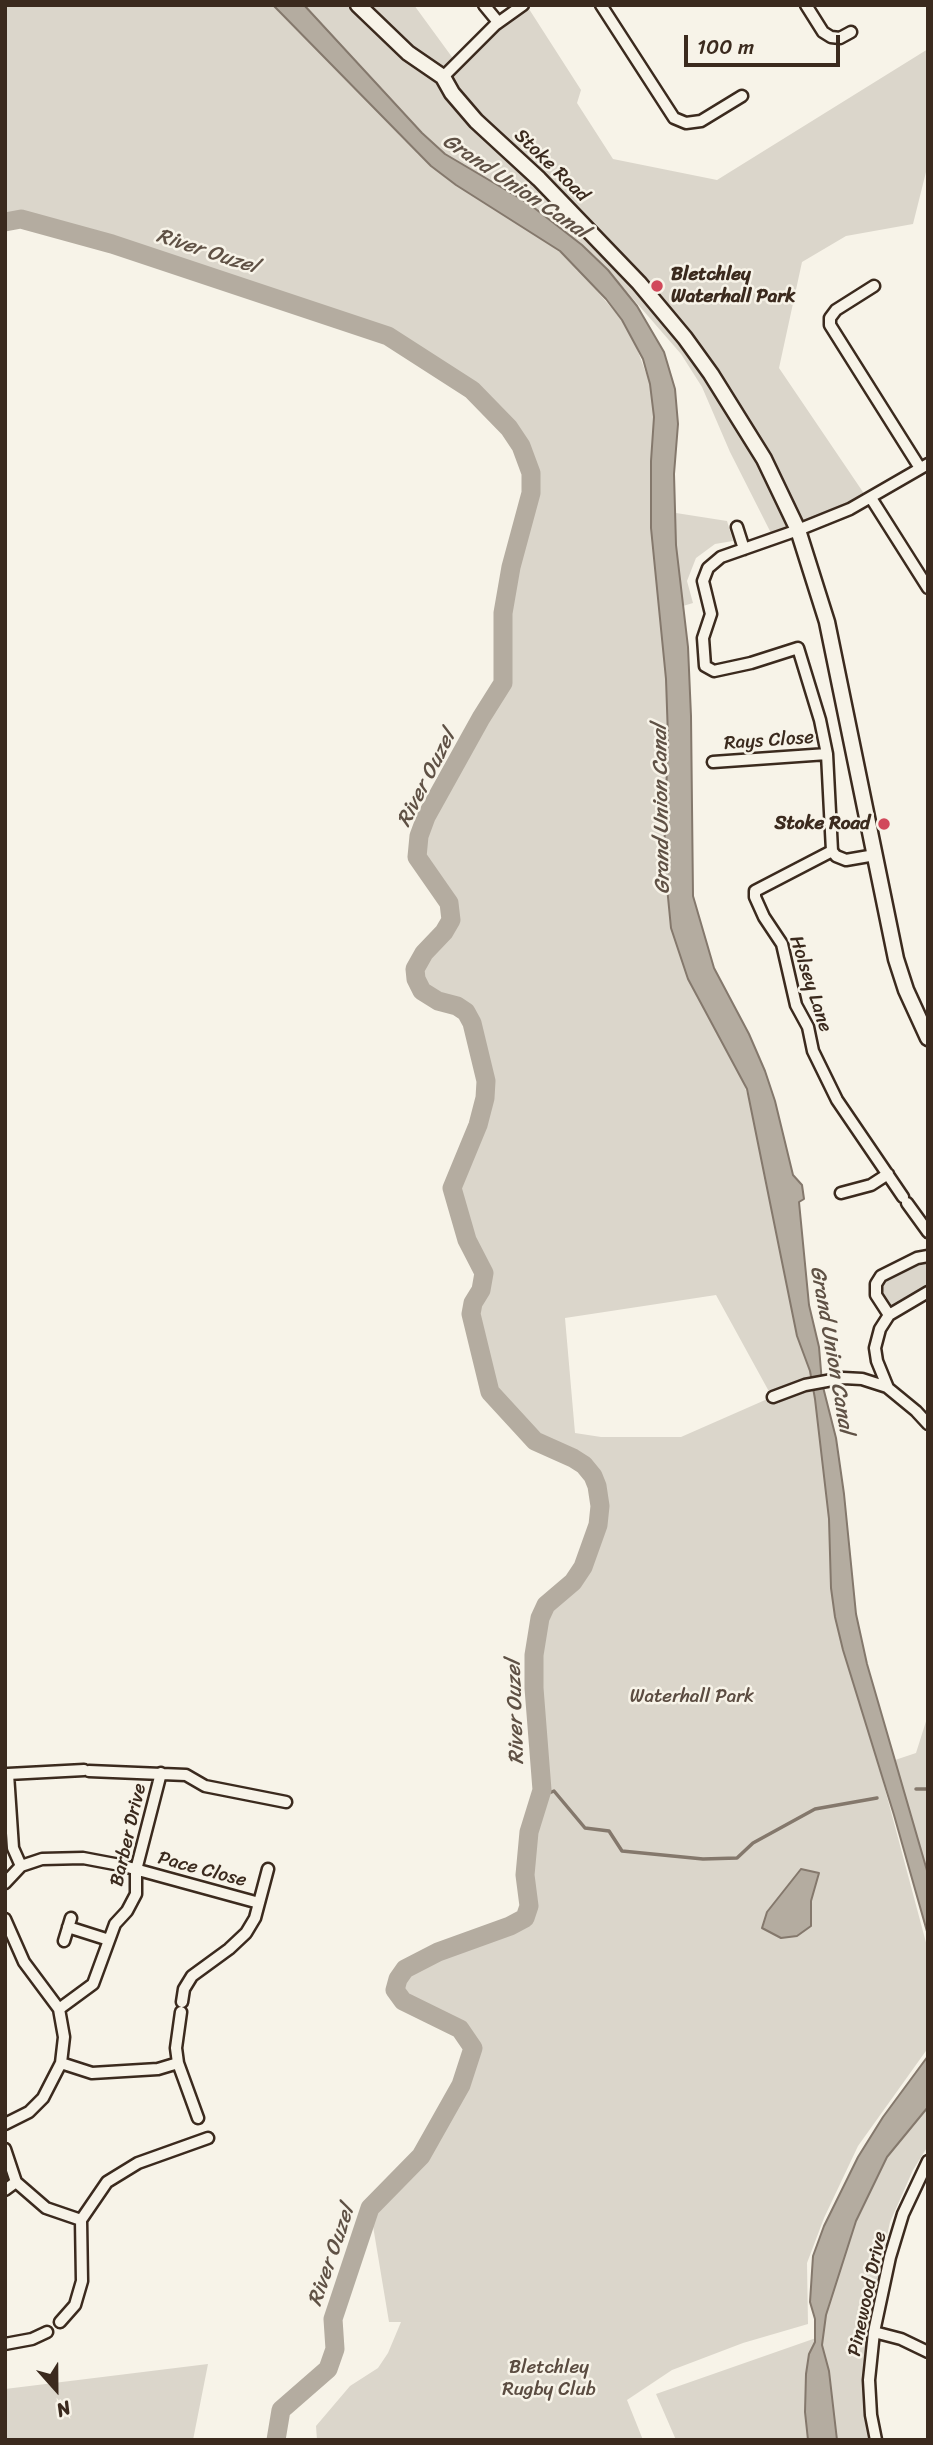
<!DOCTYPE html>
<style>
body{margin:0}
#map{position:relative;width:933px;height:2445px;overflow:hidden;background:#f7f3e8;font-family:Sriracha,sans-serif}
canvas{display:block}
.frame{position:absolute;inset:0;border:7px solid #3b2a1e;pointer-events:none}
.north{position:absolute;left:21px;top:2354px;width:70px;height:70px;-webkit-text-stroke:5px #f7f3e8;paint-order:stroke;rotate:159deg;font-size:19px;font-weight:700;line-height:28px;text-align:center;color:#3b2a1e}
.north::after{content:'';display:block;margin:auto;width:24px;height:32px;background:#3b2a1e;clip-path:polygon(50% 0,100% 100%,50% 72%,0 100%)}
.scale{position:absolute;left:684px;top:35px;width:156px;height:32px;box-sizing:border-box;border:4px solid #3b2a1e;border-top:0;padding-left:9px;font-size:21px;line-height:24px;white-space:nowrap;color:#3b2a1e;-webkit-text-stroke:5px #f7f3e8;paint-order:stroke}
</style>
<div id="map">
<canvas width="933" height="2445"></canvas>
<div class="frame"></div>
<div class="north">N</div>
<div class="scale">100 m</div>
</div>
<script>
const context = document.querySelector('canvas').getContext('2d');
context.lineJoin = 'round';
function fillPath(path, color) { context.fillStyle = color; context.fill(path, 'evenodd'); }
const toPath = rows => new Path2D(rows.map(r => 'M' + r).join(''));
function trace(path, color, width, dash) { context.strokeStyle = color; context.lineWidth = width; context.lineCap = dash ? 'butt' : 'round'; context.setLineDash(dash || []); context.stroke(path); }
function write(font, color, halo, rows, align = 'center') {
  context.font = font + ' Sriracha,sans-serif'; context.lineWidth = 5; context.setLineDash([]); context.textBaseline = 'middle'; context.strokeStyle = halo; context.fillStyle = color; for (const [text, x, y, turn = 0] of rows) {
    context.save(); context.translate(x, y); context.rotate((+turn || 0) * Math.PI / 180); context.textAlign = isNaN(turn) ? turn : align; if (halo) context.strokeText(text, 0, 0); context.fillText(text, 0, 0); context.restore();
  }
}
const green = toPath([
 [5,5,273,5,431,166,456,185,544,239,570,260,622,320,633,338,650,384,654,418,651,461,651,528,666,679,668,737,664,856,671,928,688,979,741,1075,753,1112,797,1336,810,1371,815,1399,829,1519,831,1588,835,1617,843,1650,882,1778,928,1950,928,2048,858,2146,824,2218,807,2263,808,2324,743,2343,672,2370,627,2400,643,2440,317,2440,316,2426,350,2386,378,2368,388,2353,401,2322,389,2322,370,2208,421,2156,461,2085,472,2048,460,2029,403,2001,395,1990,398,1979,405,1969,438,1952,510,1926,525,1917,529,1906,525,1875,529,1832,542,1790,534,1688,534,1655,540,1618,546,1605,573,1582,583,1567,598,1525,600,1506,597,1486,593,1476,584,1465,573,1458,535,1441,490,1392,471,1314,473,1303,481,1290,484,1273,467,1240,452,1188,478,1125,485,1098,486,1081,472,1023,466,1012,457,1006,438,1001,422,991,416,979,417,968,424,953,444,932,451,920,449,903,417,857,419,836,426,817,481,718,503,683,503,613,511,567,531,493,531,473,521,446,509,428,472,390,388,336,112,244,21,219,5,222],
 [716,1295,772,1397,681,1437,601,1437,575,1433,565,1318],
 [304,5,414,5,460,68,494,34,529,9,581,90,577,103,613,159,717,180,928,49,928,164,913,224,846,236,802,262,779,368,865,495,772,535,730,452,702,387,681,354,608,270,556,222,528,203,445,154,422,133],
 [676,513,727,521,733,541,715,544,696,558,687,581,693,603,683,606,676,545],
 [919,1264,928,1264,928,1285,889,1307,880,1293,884,1279],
 [928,1715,928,1874,895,1760,916,1753],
 [928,2107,928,2146,913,2170,890,2222,868,2323,863,2390,870,2440,676,2440,656,2394,816,2338,856,2221,887,2157],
 [208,2364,193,2440,5,2440,5,2389]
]);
const water = toPath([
 [273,5,304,5,422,133,445,154,528,203,582,245,608,270,637,306,664,352,675,389,678,424,674,474,676,545,688,647,691,716,693,896,714,968,749,1034,765,1071,775,1101,793,1175,802,1185,804,1199,799,1202,809,1305,819,1347,822,1383,836,1438,844,1494,856,1614,867,1664,928,1874,928,1935,894,1815,843,1650,835,1617,831,1588,829,1519,815,1399,810,1371,797,1336,747,1089,688,979,671,928,664,856,668,737,666,679,651,528,651,461,654,417,650,384,643,359,622,320,606,299,560,251,456,185,431,166,273,5],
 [801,1869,819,1873,811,1901,811,1926,797,1936,781,1938,762,1928,767,1912,801,1869],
 [928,2056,928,2107,887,2157,856,2221,826,2315,822,2345,829,2371,837,2440,808,2440,805,2412,806,2374,809,2354,815,2342,815,2319,810,2302,813,2256,824,2226,858,2157,883,2117,928,2056]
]);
const stream = toPath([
 [916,1789,928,1789],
 [539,1797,554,1791,585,1828,609,1831,622,1851,703,1859,737,1858,753,1843,815,1809,877,1798]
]);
const river = toPath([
 [5,222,21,219,112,244,388,336,472,390,509,428,521,446,531,473,531,493,511,567,503,613,503,683,481,718,426,817,419,836,417,857,449,903,451,920,444,932,424,953,415,969,416,979,422,991,438,1001,457,1006,466,1012,472,1023,486,1081,485,1098,478,1125,452,1188,467,1240,484,1273,481,1290,473,1303,471,1314,490,1392,535,1441,573,1458,584,1465,593,1476,597,1486,600,1506,598,1525,583,1567,573,1582,546,1605,540,1618,534,1655,534,1688,542,1790,529,1832,525,1875,529,1906,525,1918,510,1926,438,1952,405,1969,398,1979,395,1990,403,2001,460,2029,473,2048,461,2085,421,2156,370,2208,333,2319,335,2349,328,2369,281,2410,276,2440]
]);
const street = toPath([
 [484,5,498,22],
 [601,5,674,118,686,123,701,121,742,96],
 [806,5,823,32,831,37,840,38,851,32],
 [443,77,495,25,523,5],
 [874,286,836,310,830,318,830,325,920,468],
 [871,498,928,588],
 [737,527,744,549],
 [713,762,827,754],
 [832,851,755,891,755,897,764,917,782,944,796,1005,808,1027,813,1051,837,1100,903,1197],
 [875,855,846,860,836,856,832,851,827,754,820,720,798,648,751,663,714,671,705,666,703,638,711,614,703,581,708,568,721,557,798,530,850,509,928,464],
 [841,1193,871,1185,888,1174],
 [907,1203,928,1232],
 [928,1292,889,1315,880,1329,875,1348,877,1361,888,1388,916,1411,928,1424],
 [889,1315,876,1295,876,1284,881,1276,917,1258,928,1256],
 [773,1397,805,1385,843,1378,862,1379,887,1387],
 [89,1771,186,1775,205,1786,286,1802],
 [5,1774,8,1774,13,1848,21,1866],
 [8,1774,84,1770],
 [5,1883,21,1866,42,1859,83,1858,120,1865,259,1903],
 [5,1919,24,1962,59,2009,64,2037,61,2063,43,2098,29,2112,5,2124],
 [68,1927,109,1940],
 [64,1941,71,1918],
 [182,2002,184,1989,192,1976,229,1949,246,1933,255,1918,268,1869],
 [59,2009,93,1984,115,1924,127,1911,136,1894,136,1870,161,1773],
 [181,2012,176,2048,178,2063,198,2118],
 [61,2063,92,2073,158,2069,178,2063],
 [5,2149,16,2182,46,2208,81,2220],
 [5,2190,16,2182],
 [60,2322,75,2305,82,2281,81,2220,107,2182,138,2163,208,2138],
 [874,2332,901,2339,928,2352],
 [5,2344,32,2339,47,2332],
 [876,2440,871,2415,869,2380,874,2332,890,2257,903,2214,928,2161]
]);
const secondary = toPath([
 [358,5,408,53,443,77,452,93,476,121,539,179,639,283,685,338,711,374,764,459,798,530,827,622,896,959,906,990,928,1038]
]);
const markers = [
 [657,286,7,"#d1495b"],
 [884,824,7,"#d1495b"]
];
const streetNames = [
 ["Stoke Road",551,166,44],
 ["Rays Close",769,741,-4],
 ["Holsey Lane",810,984,72],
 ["Barber Drive",129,1835,-77],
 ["Pace Close",202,1870,15],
 ["Pinewood Drive",868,2294,-78]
];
const poiNames = [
 ["Bletchley",671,275],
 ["Waterhall Park",671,297],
 ["Stoke Road",870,824,"right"]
];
const parkNames = [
 ["Waterhall Park",692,1697],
 ["Bletchley",549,2368],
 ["Rugby Club",549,2390]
];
const waterNames = [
 ["Grand Union Canal",515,187,34],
 ["River Ouzel",207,252,18],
 ["River Ouzel",427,779,-63],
 ["Grand Union Canal",662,809,-91],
 ["Grand Union Canal",831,1350,80],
 ["River Ouzel",516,1712,-92],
 ["River Ouzel",332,2256,-71]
];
fillPath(green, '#dbd6cb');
fillPath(water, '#b4aca0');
trace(water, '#84786c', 2);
trace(stream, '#84786c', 3.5);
trace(river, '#b4aca0', 19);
trace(street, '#3b2a1e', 15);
trace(secondary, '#3b2a1e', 19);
trace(street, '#f7f3e8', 10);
trace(secondary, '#f7f3e8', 14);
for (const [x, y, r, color] of markers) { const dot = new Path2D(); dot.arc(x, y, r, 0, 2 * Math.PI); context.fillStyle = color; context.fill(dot); trace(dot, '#f7f3e8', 2.5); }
write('19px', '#3b2a1e', '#f7f3e8', streetNames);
write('bold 19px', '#3b2a1e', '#f7f3e8', poiNames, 'left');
write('19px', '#5b4c41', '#f7f3e8', parkNames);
write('italic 21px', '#5f5145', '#f7f3e8', waterNames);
</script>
